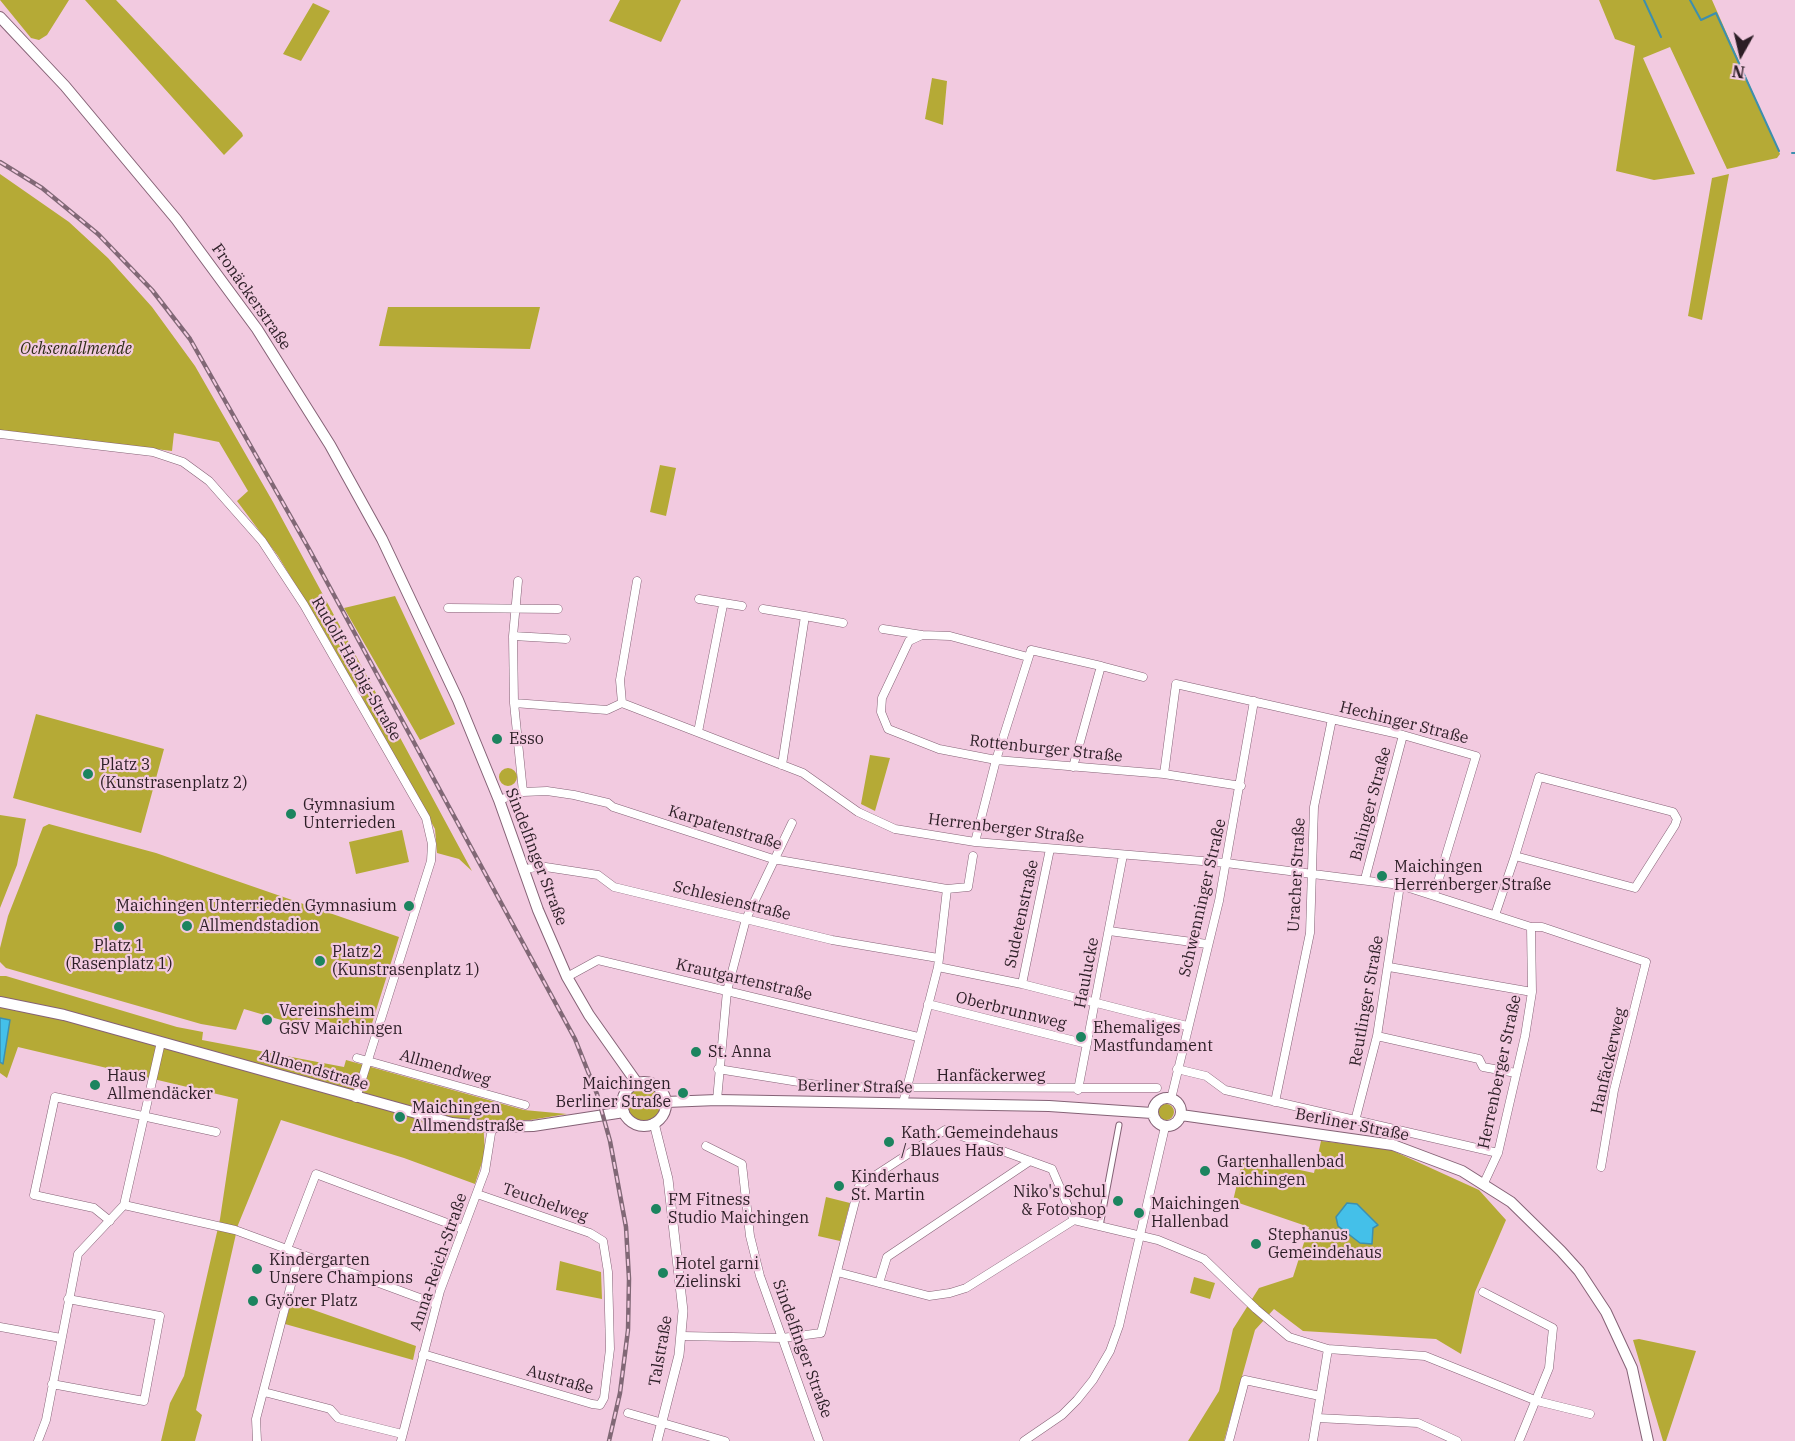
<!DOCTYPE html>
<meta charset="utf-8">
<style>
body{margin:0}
#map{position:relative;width:1795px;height:1441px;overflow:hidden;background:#f2cae0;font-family:"IBM Plex Serif",serif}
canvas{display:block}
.north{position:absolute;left:1711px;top:24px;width:60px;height:60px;-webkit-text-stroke:4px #f2cae0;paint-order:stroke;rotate:188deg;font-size:16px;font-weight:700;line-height:24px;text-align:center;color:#2c1e26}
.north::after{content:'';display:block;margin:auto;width:21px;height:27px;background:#2c1e26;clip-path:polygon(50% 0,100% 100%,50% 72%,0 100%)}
</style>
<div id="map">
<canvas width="1795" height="1441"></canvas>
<div class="north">N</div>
</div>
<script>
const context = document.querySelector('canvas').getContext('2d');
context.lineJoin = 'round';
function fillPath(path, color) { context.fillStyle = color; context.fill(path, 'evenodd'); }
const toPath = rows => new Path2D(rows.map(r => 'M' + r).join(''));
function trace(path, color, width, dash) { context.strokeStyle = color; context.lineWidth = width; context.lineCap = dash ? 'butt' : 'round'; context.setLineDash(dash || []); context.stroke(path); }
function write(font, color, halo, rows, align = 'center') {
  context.font = font + ' "IBM Plex Serif",serif'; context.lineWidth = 4.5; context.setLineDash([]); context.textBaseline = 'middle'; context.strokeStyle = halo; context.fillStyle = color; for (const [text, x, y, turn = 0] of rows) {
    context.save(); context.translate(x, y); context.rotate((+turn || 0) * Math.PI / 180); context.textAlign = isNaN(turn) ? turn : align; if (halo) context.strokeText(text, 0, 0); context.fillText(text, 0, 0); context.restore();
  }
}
const green = toPath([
 [0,0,69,0,47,35,39,40,31,38],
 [85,0,116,0,242,133,243,136,224,155],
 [620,0,681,0,661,42,609,21],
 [1599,0,1712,0,1780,154,1777,158,1727,169,1670,47,1643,58,1695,174,1654,180,1616,171,1635,46,1615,39],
 [313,3,330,11,301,61,283,54],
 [932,78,947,81,943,125,925,119],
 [0,174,69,222,108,258,152,307,195,366,273,502,472,871,459,859,437,853,435,829,329,640,278,556,237,501,248,491,219,442,174,433,172,451,0,430],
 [1729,174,1702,320,1688,316,1712,178],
 [388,307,540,307,530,349,379,346],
 [660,465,676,468,666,516,650,512],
 [395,596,455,724,420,740,344,608],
 [36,714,164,749,141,833,13,798],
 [870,755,890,758,875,811,861,804],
 '499 777a9 9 0 1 1 18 0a9 9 0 1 1-18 0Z',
 [0,815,26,819,17,865,0,908],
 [49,824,156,853,399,937,369,1033,304,1015,301,1021,288,1022,244,1009,236,1030,201,1024,6,968,0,962,0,948,8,916,43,827],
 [402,830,409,862,356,874,349,842],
 [0,976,6,976,177,1027,203,1032,202,1040,344,1067,346,1060,524,1110,567,1114,530,1120,483,1121,485,1153,475,1184,404,1158,281,1120,238,1225,196,1410,202,1415,195,1441,161,1441,170,1403,184,1376,220,1219,238,1099,18,1047,7,1078,0,1073],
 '627 1104a17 17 0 1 1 34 0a17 17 0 1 1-34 0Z',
 '1158 1112a8 8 0 1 1 16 0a8 8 0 1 1-16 0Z',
 [1321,1141,1389,1149,1479,1190,1506,1220,1475,1292,1461,1354,1436,1339,1303,1331,1274,1309,1255,1330,1224,1441,1188,1441,1219,1391,1233,1329,1259,1288,1293,1277,1309,1227,1233,1201,1243,1158,1314,1173],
 [826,1197,850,1203,840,1241,818,1236],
 [560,1261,601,1272,602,1299,556,1290],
 [1194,1277,1215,1283,1210,1299,1190,1293],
 [291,1302,416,1346,413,1360,285,1324],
 [1639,1339,1696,1351,1666,1441,1663,1441,1633,1340]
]);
const water = toPath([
 [0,1018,10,1020,3,1064,0,1062,0,1018],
 [1347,1203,1357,1204,1378,1225,1373,1228,1372,1244,1360,1243,1338,1226,1336,1217,1347,1203]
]);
const stream = toPath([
 [1644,0,1661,37],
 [1690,0,1701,20,1716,13,1779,151],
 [1792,153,1795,153]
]);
const pedestrian = toPath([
 [1100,1226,1119,1125]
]);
const minor = toPath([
 [0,434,153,452,183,462,209,481,262,541,304,605,426,818,432,844,431,861,356,1098],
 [518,581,513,636,514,703,523,792],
 [637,581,620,680,622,703,803,773,858,812,895,829,975,842,1226,863,1400,885,1531,927,1542,927,1646,962,1614,1090,1601,1167],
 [699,599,742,606],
 [448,608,558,609],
 [763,609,805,616],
 [883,629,922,635],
 [513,636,566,639],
 [1028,657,950,636,922,635,909,641,882,698,881,712,888,729,939,749,996,760,1164,774,1241,786],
 [1101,666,1143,677],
 [514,703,607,710,622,703],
 [698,732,723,605],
 [782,765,805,616,843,623],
 [1164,774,1176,684,1403,735,1476,756,1434,895],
 [1539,777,1673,812,1677,819,1675,825,1635,888,1515,856,1539,777],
 [499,800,523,792,547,791,574,795,608,803,613,807,773,859,947,889,968,887,973,856],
 [975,842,996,760,1031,650,1101,666,1073,767],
 [523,870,539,866,598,875,614,887,832,940,938,958],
 [1365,879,1403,735],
 [1495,915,1515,856],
 [1109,931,1207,944],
 [938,967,1022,984,1187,1026],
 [1389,967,1532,992],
 [567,977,598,960,918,1037],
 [1022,984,1050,849],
 [928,1004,1087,1044],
 [1377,1036,1479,1059,1483,1067,1516,1073],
 [357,1058,525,1105],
 [718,1069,830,1087,1157,1088],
 [1177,1069,1206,1076,1225,1090,1498,1153],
 [1078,1090,1123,855],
 [1171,1099,1219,901,1254,701],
 [717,1100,727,991,746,919,792,823],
 [1275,1102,1310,933,1314,807,1332,719],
 [903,1103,938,967,947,889],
 [1355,1121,1377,1036,1400,885],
 [706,1146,742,1164,750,1236,760,1276,819,1441],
 [1484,1183,1498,1153,1525,1036,1532,992,1531,927],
 [124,1205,235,1230,436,1304],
 [110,1221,94,1208,34,1195,55,1097,216,1132],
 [287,1249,316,1174,463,1229],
 [837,1272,929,1296,950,1293,966,1288,1074,1220],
 [879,1283,887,1257,1030,1161],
 [1483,1292,1553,1328,1549,1368,1519,1441],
 [0,1327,61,1338],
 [682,1336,782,1338,821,1333,859,1186,945,1130,1052,1169,1074,1220,1158,1240,1204,1259,1256,1309,1289,1337,1328,1349,1425,1356,1537,1401,1590,1414],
 [423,1354,592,1404,600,1405,604,1398,610,1349,608,1272,603,1241,590,1233,477,1194],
 [52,1384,144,1401,160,1316,68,1299],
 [264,1392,330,1409,338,1418,402,1434],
 [628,1413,725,1441],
 [1317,1418,1418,1423,1457,1441],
 [38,1441,46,1420,78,1254,124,1205,161,1042],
 [257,1441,256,1419,299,1254],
 [401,1441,440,1291,485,1171,492,1127],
 [1024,1441,1062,1415,1077,1400,1093,1380,1110,1351,1119,1326,1165,1127],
 [1229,1441,1245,1380,1320,1396],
 [1313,1441,1328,1349]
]);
const tertiary = toPath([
 [654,1123,668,1179,683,1311,679,1355,657,1441]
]);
const secondary = toPath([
 [0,17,65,86,176,219,257,329,330,445,382,539,458,700,499,800,538,910,567,977,589,1015,637,1083],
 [0,1002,64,1015,452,1123,492,1127,533,1126,624,1112],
 '622 1104a22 22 0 1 1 44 0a22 22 0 1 1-44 0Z',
 '1153 1112a14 14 0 1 1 28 0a14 14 0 1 1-28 0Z',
 [666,1102,717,1100,1049,1106,1152,1113],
 [1181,1115,1393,1145,1462,1171,1511,1202,1561,1251,1579,1271,1606,1312,1632,1368,1648,1441]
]);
const rail = toPath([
 [0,162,42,188,98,234,152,290,190,339,309,549,575,1039,597,1094,610,1141,626,1227,629,1279,628,1330,620,1393,609,1441]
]);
const markers = [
 [497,739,6,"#1c845f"],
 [88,774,6,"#1c845f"],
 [291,814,6,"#1c845f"],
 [1382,876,6,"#1c845f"],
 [409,906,6,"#1c845f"],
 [187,926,6,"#1c845f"],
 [119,927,6,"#1c845f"],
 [320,961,6,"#1c845f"],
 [267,1020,6,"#1c845f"],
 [1081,1037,6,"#1c845f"],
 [696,1052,6,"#1c845f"],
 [95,1085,6,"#1c845f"],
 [683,1093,6,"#1c845f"],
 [400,1117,6,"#1c845f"],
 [889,1142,6,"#1c845f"],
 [1205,1171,6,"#1c845f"],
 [839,1186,6,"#1c845f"],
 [1118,1201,6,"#1c845f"],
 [656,1209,6,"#1c845f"],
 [1139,1213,6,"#1c845f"],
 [1256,1244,6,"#1c845f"],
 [257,1269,6,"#1c845f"],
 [663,1273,6,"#1c845f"],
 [253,1301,6,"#1c845f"]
];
const streetNames = [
 ["Fronäckerstraße",251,297,55],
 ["Rudolf-Harbig-Straße",356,669,60],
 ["Hechinger Straße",1404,723,14],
 ["Rottenburger Straße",1046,749,6],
 ["Balinger Straße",1371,804,-75],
 ["Karpatenstraße",725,828,17],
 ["Herrenberger Straße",1006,829,7],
 ["Sindelfinger Straße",536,857,69],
 ["Uracher Straße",1297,875,-87],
 ["Schwenninger Straße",1203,898,-77],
 ["Schlesienstraße",732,901,14],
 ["Sudetenstraße",1022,914,-78],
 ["Haulucke",1087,973,-79],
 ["Krautgartenstraße",744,980,13],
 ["Reutlinger Straße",1367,1001,-80],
 ["Oberbrunnweg",1011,1011,14],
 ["Hanfäckerweg",1609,1061,-77],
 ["Allmendweg",445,1068,16],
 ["Allmendstraße",314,1070,16],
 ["Herrenberger Straße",1500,1072,-78],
 ["Hanfäckerweg",991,1076],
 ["Berliner Straße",855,1087,1],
 ["Berliner Straße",1352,1125,11],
 ["Teuchelweg",545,1203,19],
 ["Anna-Reich-Straße",439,1262,-71],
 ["Sindelfinger Straße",802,1349,70],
 ["Talstraße",661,1351,-80],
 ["Austraße",560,1380,16]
];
const parkNames = [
 ["Ochsenallmende",76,349]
];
const poiNames = [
 ["Esso",509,739],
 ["Platz 3",100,765],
 ["(Kunstrasenplatz 2)",100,783],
 ["Gymnasium",303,805],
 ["Unterrieden",303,823],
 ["Maichingen",1394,867],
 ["Herrenberger Straße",1394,885],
 ["Maichingen Unterrieden Gymnasium",397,906,"right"],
 ["Allmendstadion",199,926],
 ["Platz 1",119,946,"center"],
 ["(Rasenplatz 1)",119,964,"center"],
 ["Platz 2",332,952],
 ["(Kunstrasenplatz 1)",332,970],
 ["Vereinsheim",279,1011],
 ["GSV Maichingen",279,1029],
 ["Ehemaliges",1093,1028],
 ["Mastfundament",1093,1046],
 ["St. Anna",708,1052],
 ["Haus",107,1076],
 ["Allmendäcker",107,1094],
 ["Maichingen",671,1084,"right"],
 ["Berliner Straße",671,1102,"right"],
 ["Maichingen",412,1108],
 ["Allmendstraße",412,1126],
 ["Kath. Gemeindehaus",901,1133],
 ["/ Blaues Haus",901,1151],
 ["Gartenhallenbad",1217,1162],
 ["Maichingen",1217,1180],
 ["Kinderhaus",851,1177],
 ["St. Martin",851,1195],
 ["Niko's Schul",1106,1192,"right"],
 ["& Fotoshop",1106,1210,"right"],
 ["FM Fitness",668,1200],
 ["Studio Maichingen",668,1218],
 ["Maichingen",1151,1204],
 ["Hallenbad",1151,1222],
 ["Stephanus",1268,1235],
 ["Gemeindehaus",1268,1253],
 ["Kindergarten",269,1260],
 ["Unsere Champions",269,1278],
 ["Hotel garni",675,1264],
 ["Zielinski",675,1282],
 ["Györer Platz",265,1301]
];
fillPath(green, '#b5aa36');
fillPath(water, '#44c0e9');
trace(water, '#3d8fae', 1.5);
trace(stream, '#3d8fae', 2);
trace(pedestrian, '#856276', 7);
trace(minor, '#856276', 9);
trace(tertiary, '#856276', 10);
trace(secondary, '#856276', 12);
trace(pedestrian, '#fff', 5);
trace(minor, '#fff', 8);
trace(tertiary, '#fff', 9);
trace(secondary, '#fff', 10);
trace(rail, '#816876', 4.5);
trace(rail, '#f2cae0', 2, [7]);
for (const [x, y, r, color] of markers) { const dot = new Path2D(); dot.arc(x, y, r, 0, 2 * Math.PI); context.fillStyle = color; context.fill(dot); trace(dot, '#f2cae0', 2); }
write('16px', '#2c1e26', '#f2cae0', streetNames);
write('italic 16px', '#2f2d17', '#f2cae0', parkNames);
write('16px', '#2c1e26', '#f2cae0', poiNames, 'left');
</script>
